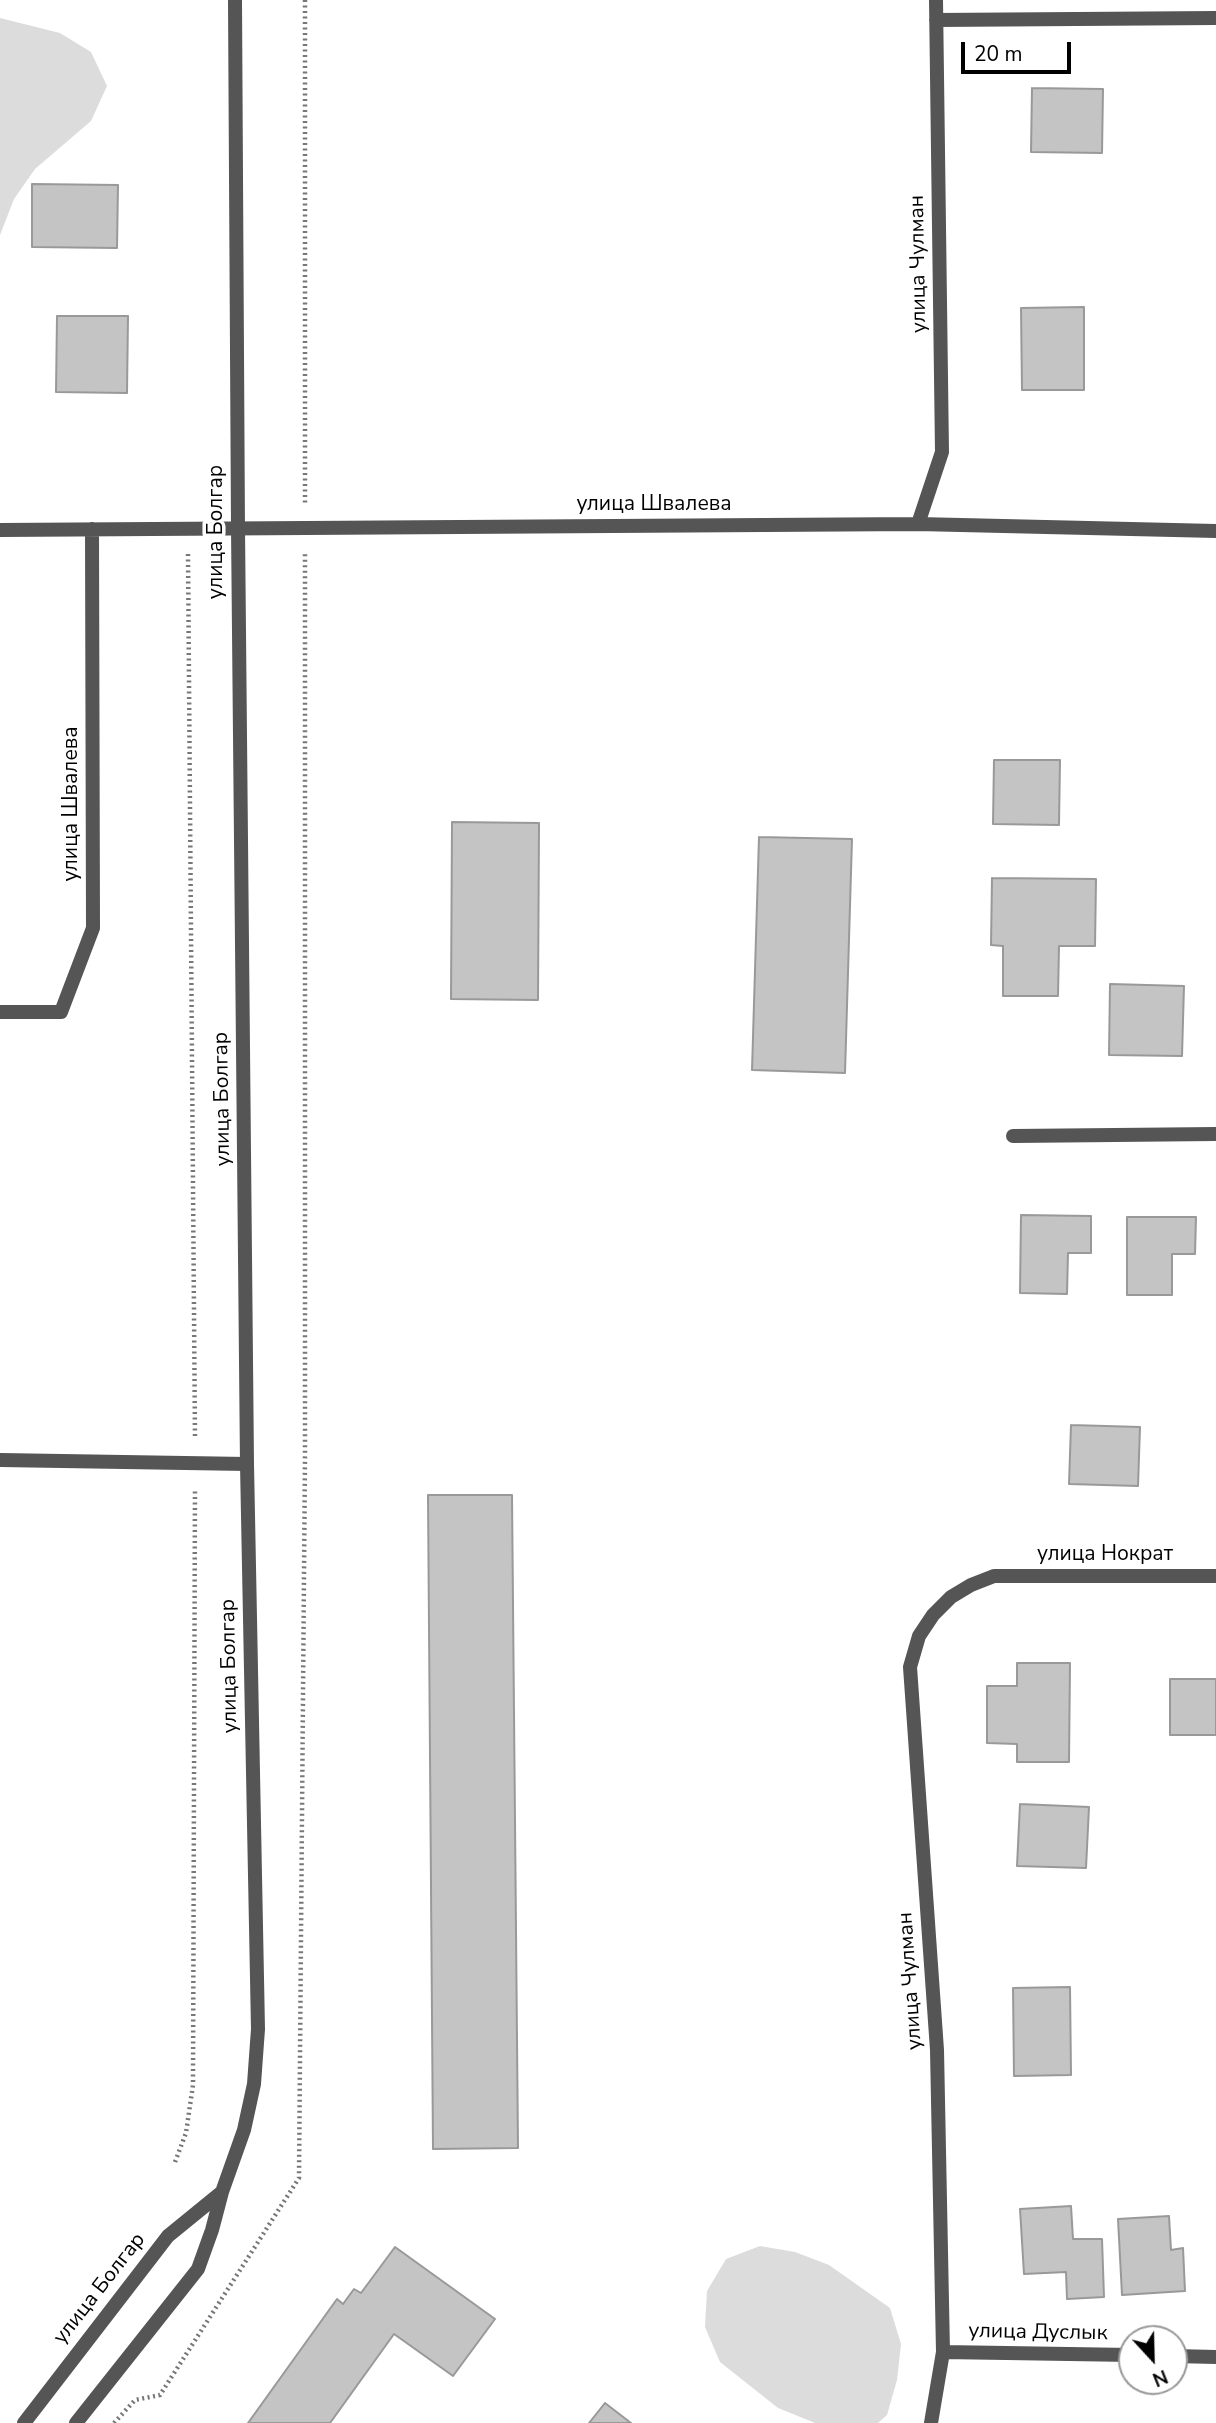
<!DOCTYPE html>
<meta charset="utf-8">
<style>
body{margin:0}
#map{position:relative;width:1216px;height:2423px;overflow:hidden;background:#fff;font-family:"Nunito Sans",sans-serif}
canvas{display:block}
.north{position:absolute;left:1118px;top:2325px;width:70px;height:70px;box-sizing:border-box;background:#fff;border:2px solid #999;border-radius:50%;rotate:158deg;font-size:19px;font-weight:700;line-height:28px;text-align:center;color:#000}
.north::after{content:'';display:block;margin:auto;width:24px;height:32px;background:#000;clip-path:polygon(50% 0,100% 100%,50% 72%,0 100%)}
.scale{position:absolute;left:961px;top:42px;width:110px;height:32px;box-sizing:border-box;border:4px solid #000;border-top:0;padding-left:9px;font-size:21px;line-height:24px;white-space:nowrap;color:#000;-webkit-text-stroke:5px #fff;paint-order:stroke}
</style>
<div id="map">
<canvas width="1216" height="2423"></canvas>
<div class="north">N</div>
<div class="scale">20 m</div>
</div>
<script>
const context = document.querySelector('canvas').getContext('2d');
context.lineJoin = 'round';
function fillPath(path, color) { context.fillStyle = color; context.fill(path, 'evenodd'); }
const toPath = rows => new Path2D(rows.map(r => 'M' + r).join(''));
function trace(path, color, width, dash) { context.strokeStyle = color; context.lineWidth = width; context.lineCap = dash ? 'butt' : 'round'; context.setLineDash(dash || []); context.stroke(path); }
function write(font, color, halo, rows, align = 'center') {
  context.font = font + ' "Nunito Sans",sans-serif'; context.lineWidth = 7; context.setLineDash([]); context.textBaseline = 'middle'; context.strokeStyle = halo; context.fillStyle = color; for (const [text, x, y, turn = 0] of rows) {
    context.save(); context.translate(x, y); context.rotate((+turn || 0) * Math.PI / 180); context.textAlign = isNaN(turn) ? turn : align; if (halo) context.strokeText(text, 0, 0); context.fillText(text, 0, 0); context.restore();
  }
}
const green = toPath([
 [0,18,60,33,91,52,107,86,91,121,35,169,14,199,0,235],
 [760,2246,795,2252,829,2265,890,2308,901,2344,897,2380,887,2415,878,2423,815,2423,778,2408,720,2362,705,2327,707,2291,726,2259]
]);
const building = toPath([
 [1032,88,1103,89,1102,153,1031,152,1032,88],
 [32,184,118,185,117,248,32,247,32,184],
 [1084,307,1084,390,1022,390,1021,308,1084,307],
 [57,316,128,316,127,393,56,392,57,316],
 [994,760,1060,760,1059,825,993,824,994,760],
 [452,822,539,823,538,1000,451,999,452,822],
 [759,837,852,839,845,1073,752,1070,759,837],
 [992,878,1096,879,1095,946,1059,946,1058,996,1003,996,1003,946,991,945,992,878],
 [1110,984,1184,986,1182,1056,1109,1055,1110,984],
 [1021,1215,1091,1216,1091,1253,1068,1253,1067,1294,1020,1293,1021,1215],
 [1127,1217,1196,1217,1195,1254,1172,1254,1172,1295,1127,1295,1127,1217],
 [1071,1425,1140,1427,1138,1486,1069,1484,1071,1425],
 [428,1495,512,1495,518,2148,433,2149,428,1495],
 [1017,1663,1070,1663,1069,1762,1017,1762,1017,1744,987,1743,987,1686,1017,1686,1017,1663],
 [1170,1679,1216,1679,1216,1735,1170,1735,1170,1679],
 [1020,1804,1089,1807,1086,1868,1017,1866,1020,1804],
 [1070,1987,1071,2075,1014,2076,1013,1988,1070,1987],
 [1071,2206,1073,2239,1102,2239,1104,2297,1067,2299,1066,2272,1024,2274,1020,2209,1071,2206],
 [1169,2216,1171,2250,1183,2248,1185,2291,1122,2295,1118,2219,1169,2216],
 [395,2247,495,2319,453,2376,394,2334,330,2423,248,2423,337,2299,343,2304,354,2289,361,2293,395,2247],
 [605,2403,631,2423,589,2423,605,2403]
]);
const path = toPath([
 [305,0,305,503],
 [188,554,195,1438],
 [175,2162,186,2133,193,2085,195,1489],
 [114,2423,135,2400,160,2395,299,2178,305,1454,305,554]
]);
const minor = toPath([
 [936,20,1216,18],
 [918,524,942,452,936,0],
 [0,530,918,524,1216,531],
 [0,1012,61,1012,93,928,92,529],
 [1013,1136,1216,1134],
 [0,1460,247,1464],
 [943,2352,1132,2355],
 [1174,2356,1216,2357],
 [931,2423,943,2352,937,2050,910,1667,919,1636,933,1615,951,1597,971,1585,994,1576,1216,1576]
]);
const tertiary = toPath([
 [24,2423,168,2236,222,2192],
 [76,2423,198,2269,212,2230,222,2192,244,2130,254,2084,258,2029,247,1464,238,528,235,0]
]);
const streetNames = [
 ["улица Чулман",919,264,-91],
 ["улица Швалева",654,505],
 ["улица Болгар",217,532,-90],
 ["улица Швалева",72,804,-90],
 ["улица Болгар",223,1099,-91],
 ["улица Нократ",1105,1555],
 ["улица Болгар",230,1666,-91],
 ["улица Чулман",911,1981,-94],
 ["улица Болгар",100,2289,-52],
 ["улица Дуслык",1038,2333,1]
];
fillPath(green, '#dcdcdc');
fillPath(building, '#c4c4c4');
trace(building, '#999', 2);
trace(path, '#777', 4.5, [2, 3.5]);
trace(minor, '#555', 14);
trace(tertiary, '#555', 14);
write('21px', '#000', '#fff', streetNames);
</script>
